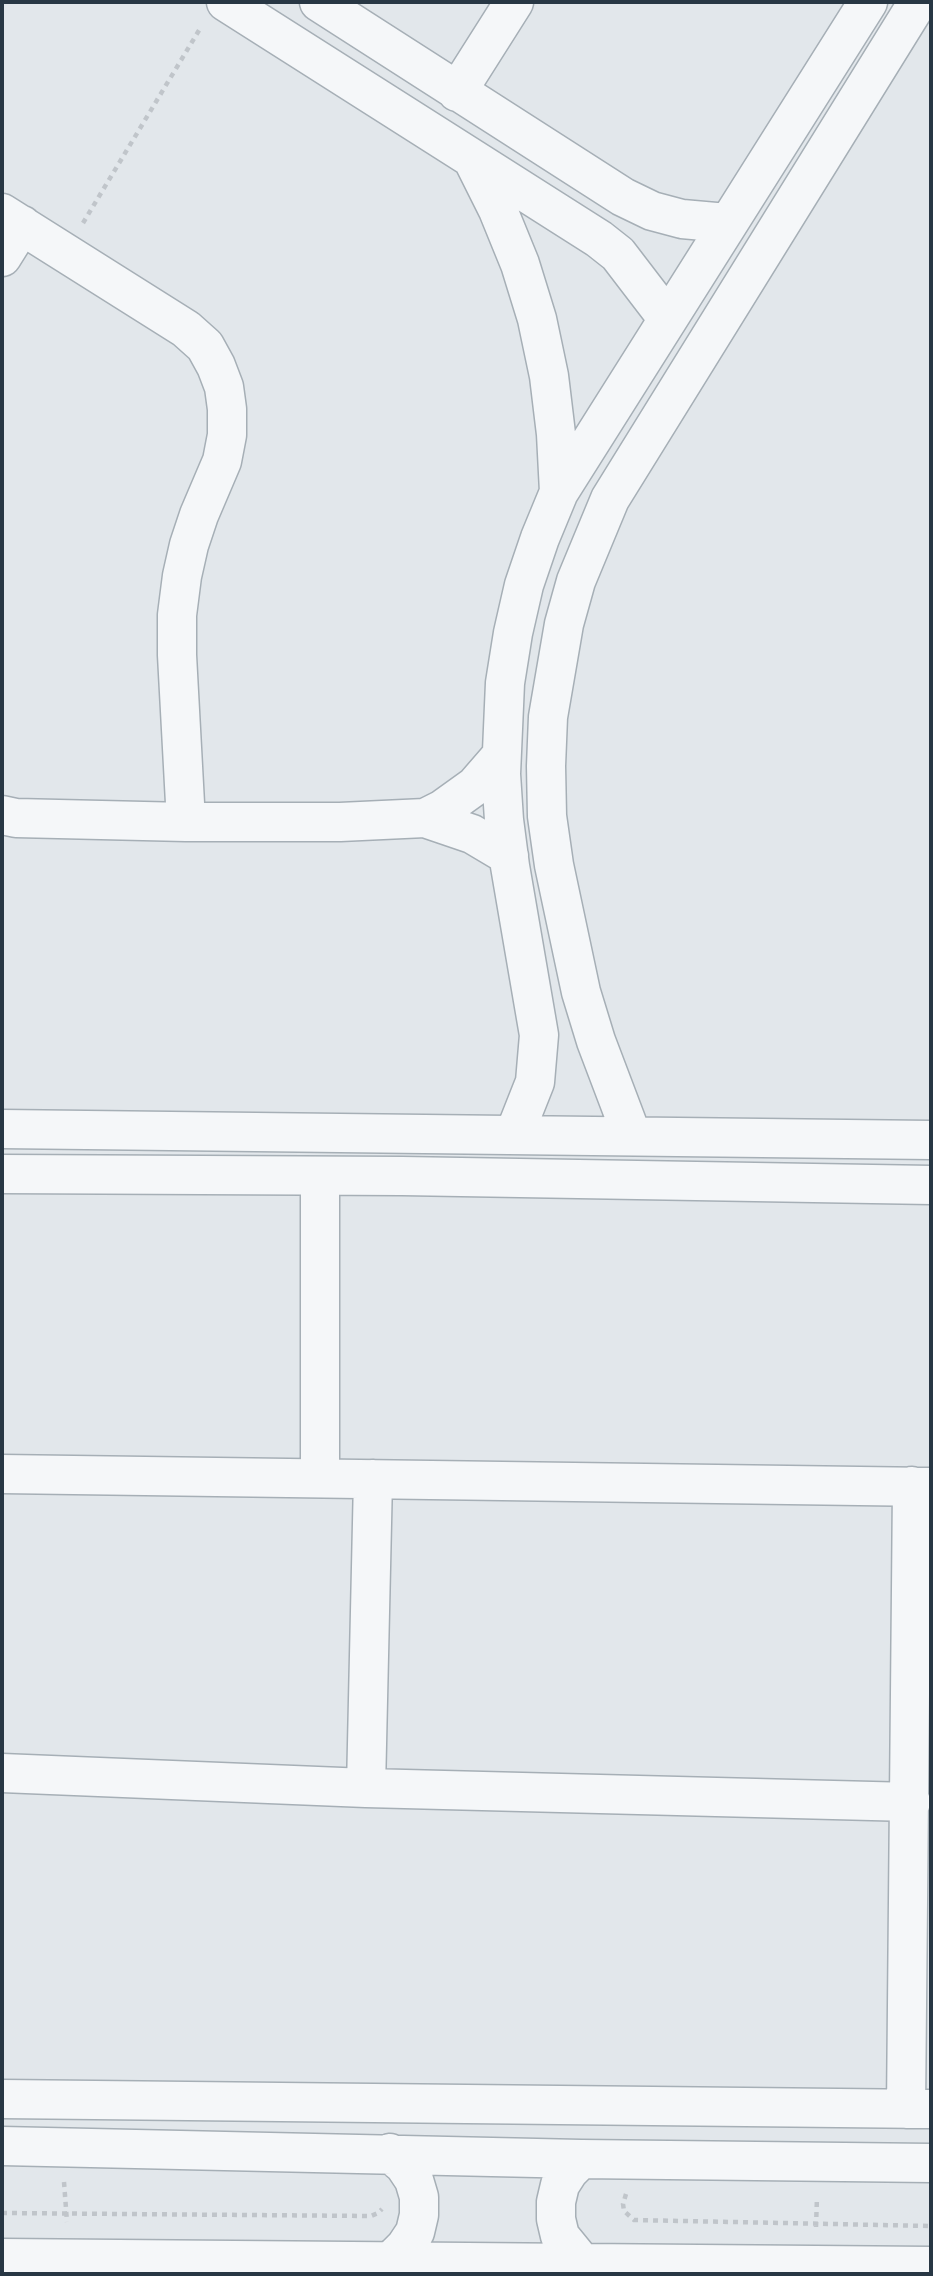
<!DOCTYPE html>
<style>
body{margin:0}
#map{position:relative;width:933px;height:2276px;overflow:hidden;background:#e2e7eb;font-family:Figtree,sans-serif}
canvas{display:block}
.frame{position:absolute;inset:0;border:4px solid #283744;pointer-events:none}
</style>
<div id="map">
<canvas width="933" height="2276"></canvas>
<div class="frame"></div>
</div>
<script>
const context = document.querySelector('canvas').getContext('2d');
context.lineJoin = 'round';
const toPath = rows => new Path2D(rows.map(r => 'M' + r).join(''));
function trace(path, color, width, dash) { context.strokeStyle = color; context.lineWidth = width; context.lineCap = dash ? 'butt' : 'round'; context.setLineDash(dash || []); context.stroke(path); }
const path = toPath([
 [83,223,201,27],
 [64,2182,67,2222],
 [626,2194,623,2204,624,2211,634,2220,931,2226],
 [2,2213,371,2216,378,2213,382,2209],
 [816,2227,817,2197]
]);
const minor = toPath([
 [226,2,599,239,618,254,667,318],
 [319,2,623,197,652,211,682,219,727,223],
 [457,92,514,2],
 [473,160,498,210,520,264,537,319,549,376,556,434,559,492],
 [2,213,186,329,205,346,216,366,224,387,227,409,227,435,222,461,199,515,189,545,182,576,177,615,177,655,186,822],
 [2,257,22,225],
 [2,815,16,818,186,822,340,822,425,818,472,834,509,856],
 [425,818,443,809,475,786,501,756],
 [2,1129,931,1140],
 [514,1135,535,1082,539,1035,510,866,504,820,501,774,505,683,513,633,524,585,540,538,559,492,868,2],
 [632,1136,596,1041,581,992,554,865,547,816,546,766,548,717,564,624,576,581,610,499,918,2],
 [2,1174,402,1176,931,1185],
 [2,1474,931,1487],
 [320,1478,320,1176],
 [2,1773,366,1788,911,1802],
 [366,1788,373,1479],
 [2,2099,931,2109],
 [906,2109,912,1486],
 [2,2146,581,2159,931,2163],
 [390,2153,404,2165,414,2180,419,2197,419,2215,415,2232,405,2247,391,2261],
 [581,2159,569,2171,560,2185,556,2202,556,2219,560,2236,582,2263],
 [2,2258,931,2266]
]);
trace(minor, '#a6afb6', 41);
trace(path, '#c0c5ca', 4.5, [5, 5]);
trace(minor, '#f5f7f9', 38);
</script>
